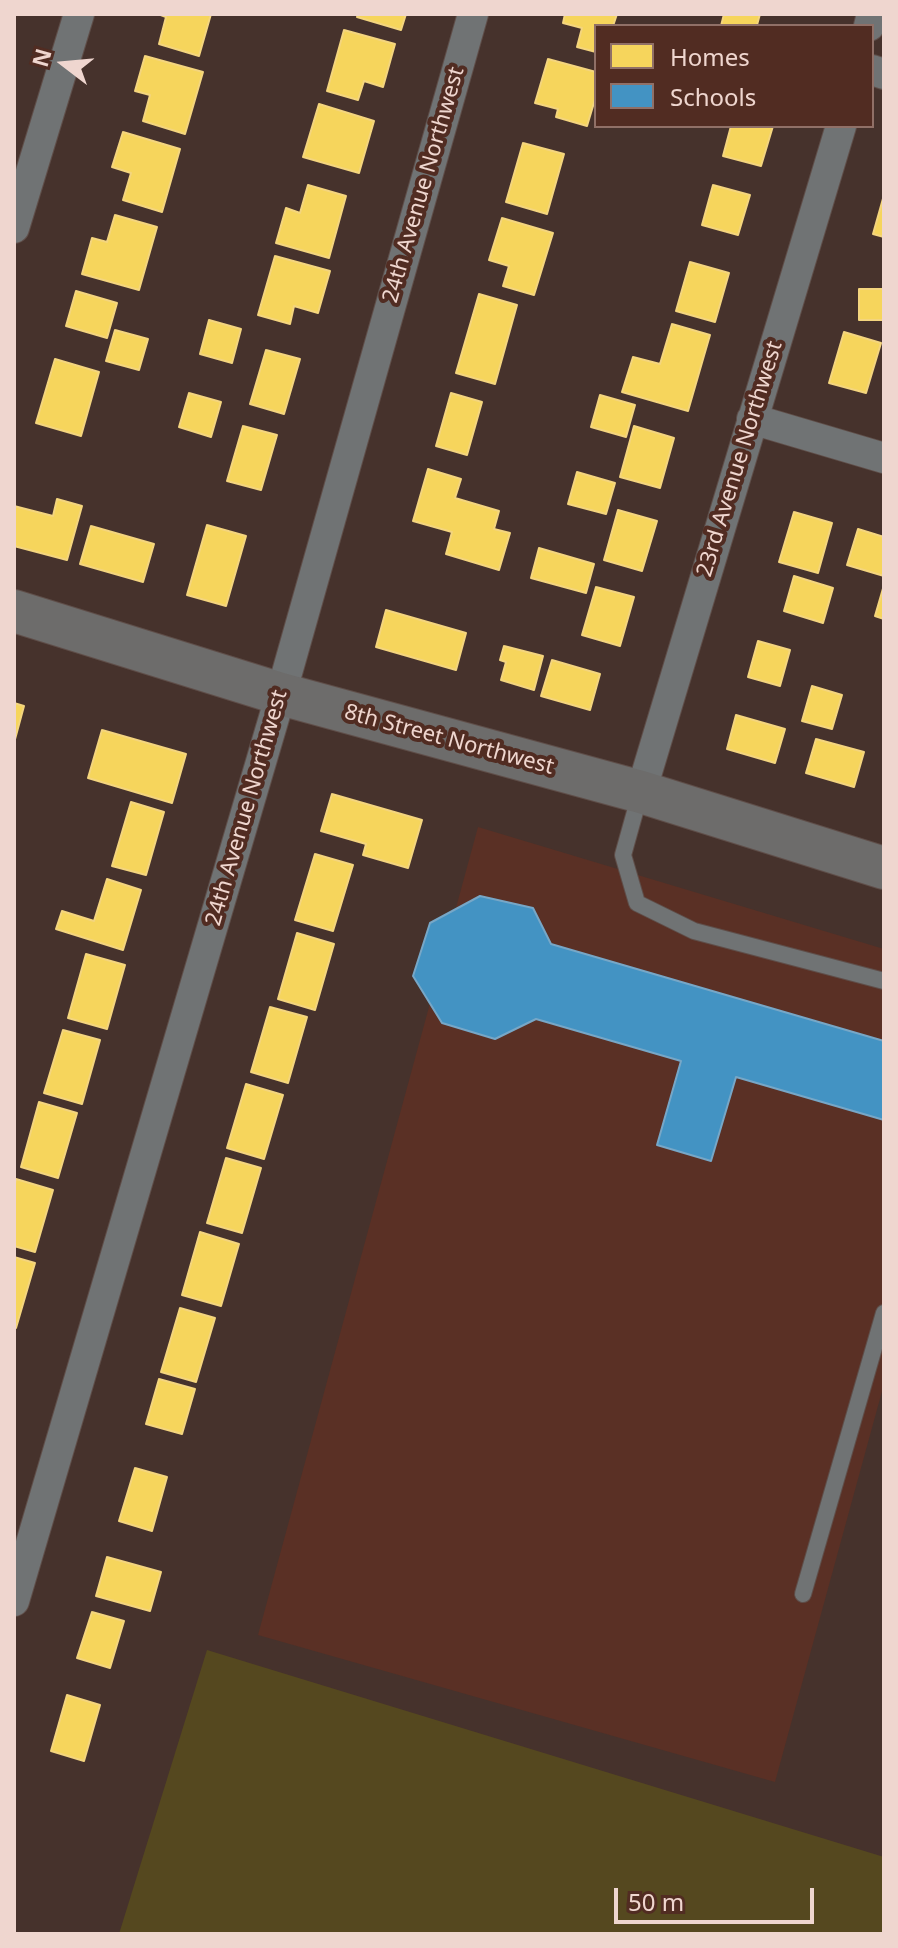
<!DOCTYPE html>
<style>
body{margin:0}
#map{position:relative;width:898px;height:1948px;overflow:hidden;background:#46322c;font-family:"Noto Sans",sans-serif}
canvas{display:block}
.frame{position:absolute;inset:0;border:16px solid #efd6cf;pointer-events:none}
.legend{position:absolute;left:594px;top:24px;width:280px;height:104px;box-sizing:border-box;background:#512c22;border:2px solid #907067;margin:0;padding:10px 14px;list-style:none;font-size:24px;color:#efd6cf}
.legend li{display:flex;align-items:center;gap:16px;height:40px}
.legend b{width:40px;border:2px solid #907067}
.north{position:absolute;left:24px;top:24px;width:80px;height:80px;-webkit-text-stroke:6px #512c22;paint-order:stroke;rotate:286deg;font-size:22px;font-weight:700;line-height:32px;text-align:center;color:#efd6cf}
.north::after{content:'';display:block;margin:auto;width:28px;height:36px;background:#efd6cf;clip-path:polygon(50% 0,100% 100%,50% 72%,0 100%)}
.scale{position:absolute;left:614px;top:1888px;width:200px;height:36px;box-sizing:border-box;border:4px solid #efd6cf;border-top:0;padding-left:10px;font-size:24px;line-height:28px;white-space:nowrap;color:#efd6cf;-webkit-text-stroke:6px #512c22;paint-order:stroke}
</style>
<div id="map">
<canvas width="898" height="1948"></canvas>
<div class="frame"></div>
<ul class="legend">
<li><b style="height:22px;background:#f6d55c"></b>Homes</li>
<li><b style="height:22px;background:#4393c3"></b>Schools</li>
</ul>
<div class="north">N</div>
<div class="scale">50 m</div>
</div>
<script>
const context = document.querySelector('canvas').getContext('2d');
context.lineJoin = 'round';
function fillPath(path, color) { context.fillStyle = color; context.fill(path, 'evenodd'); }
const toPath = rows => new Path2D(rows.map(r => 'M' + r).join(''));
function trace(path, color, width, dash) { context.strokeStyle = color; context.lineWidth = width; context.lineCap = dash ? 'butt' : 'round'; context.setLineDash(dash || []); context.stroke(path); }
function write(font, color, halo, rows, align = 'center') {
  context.font = font + ' "Noto Sans",sans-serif'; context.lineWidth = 8; context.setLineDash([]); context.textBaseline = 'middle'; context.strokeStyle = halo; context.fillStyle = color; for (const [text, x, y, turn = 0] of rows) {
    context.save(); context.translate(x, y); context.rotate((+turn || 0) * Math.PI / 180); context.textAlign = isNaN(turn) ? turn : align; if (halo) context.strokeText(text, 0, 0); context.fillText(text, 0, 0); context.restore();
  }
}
const built = toPath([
 [478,827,884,949,884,1384,775,1782,258,1635]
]);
const green = toPath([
 [207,1650,884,1857,884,1934,119,1934]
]);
const homes = toPath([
 [158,14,211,14,199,56,159,44,166,17,158,14],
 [358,14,406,14,401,30,357,17,358,14],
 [565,14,617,14,613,26,596,26,596,52,577,47,582,28,563,23,565,14],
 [724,14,760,14,757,25,761,26,721,26,724,14],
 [344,30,395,44,383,87,364,81,358,100,327,91,344,30],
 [145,56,203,72,185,134,143,121,150,95,135,91,145,56],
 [548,59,596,72,596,96,587,126,556,117,558,109,535,103,548,59],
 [319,104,374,121,359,173,303,157,319,104],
 [731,126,773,126,761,166,723,156,731,126],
 [123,132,180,149,162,212,123,200,131,173,112,167,123,132],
 [523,143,564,154,547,214,506,202,523,143],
 [308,185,346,196,329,258,276,243,286,208,300,213,308,185],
 [713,185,750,195,738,235,702,225,713,185],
 [884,195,884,237,873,234,884,195],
 [115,215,157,227,139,290,82,274,92,238,107,242,115,215],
 [502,218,553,233,534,295,503,286,509,266,489,260,502,218],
 [275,256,330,271,318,313,294,306,290,324,258,315,275,256],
 [690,262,729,273,715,322,676,311,690,262],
 [859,289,884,289,884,320,859,320,859,289],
 [76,291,117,303,107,338,66,326,76,291],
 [479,294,517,305,495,384,456,373,479,294],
 [209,320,241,329,232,363,200,354,209,320],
 [672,324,710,335,688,411,622,392,633,357,660,364,672,324],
 [115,330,148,339,139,370,106,361,115,330],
 [844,332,881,343,866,393,829,383,844,332],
 [266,350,300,359,284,414,250,404,266,350],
 [55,359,99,372,81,436,36,423,55,359],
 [189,393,221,402,211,437,179,427,189,393],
 [451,393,482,402,467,455,436,446,451,393],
 [600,395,635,405,626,437,591,427,600,395],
 [243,426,277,435,261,490,227,481,243,426],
 [634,426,674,438,660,488,620,477,634,426],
 [428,469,461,479,455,498,499,511,494,529,510,533,499,570,446,554,452,532,413,521,428,469],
 [577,472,615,483,606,514,568,504,577,472],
 [57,499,82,506,67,560,14,546,14,506,53,516,57,499],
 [618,510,657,521,642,571,604,560,618,510],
 [794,512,832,523,818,573,779,562,794,512],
 [207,525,246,536,226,606,187,595,207,525],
 [91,526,154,544,143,582,80,564,91,526],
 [858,529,884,537,884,576,847,565,858,529],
 [539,548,594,564,586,593,531,578,539,548],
 [794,576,833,588,823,623,784,611,794,576],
 [884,585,884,619,875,616,884,585],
 [596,587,634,597,620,646,582,635,596,587],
 [386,610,466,633,456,670,376,647,386,610],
 [758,641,790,650,780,686,748,677,758,641],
 [504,646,543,656,534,690,501,680,506,662,500,660,504,646],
 [552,660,600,674,590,710,541,696,552,660],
 [812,686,842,695,832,729,802,721,812,686],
 [14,703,24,706,14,743,14,703],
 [736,715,785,729,775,763,727,749,736,715],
 [102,730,186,754,172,803,88,778,102,730],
 [816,739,864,752,854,787,806,773,816,739],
 [332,794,422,820,408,868,363,855,366,844,321,831,332,794],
 [131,802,164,812,146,875,112,866,131,802],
 [315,854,353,865,333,931,295,920,315,854],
 [107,879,141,890,123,950,56,929,62,911,94,921,107,879],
 [297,933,334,944,315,1010,278,999,297,933],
 [86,954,125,965,107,1029,68,1018,86,954],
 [270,1007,307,1017,288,1083,251,1072,270,1007],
 [63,1030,100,1040,82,1104,44,1093,63,1030],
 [246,1084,283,1095,264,1159,227,1148,246,1084],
 [39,1102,77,1113,58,1178,21,1167,39,1102],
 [226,1158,261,1168,242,1233,207,1223,226,1158],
 [16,1179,53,1190,35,1252,14,1246,14,1188,16,1179],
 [200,1232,239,1244,221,1306,182,1295,200,1232],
 [14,1257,35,1263,16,1328,14,1328,14,1257],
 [180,1308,215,1318,196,1382,161,1372,180,1308],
 [159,1379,195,1389,182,1434,146,1424,159,1379],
 [135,1468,167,1477,152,1531,119,1521,135,1468],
 [107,1557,161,1572,150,1611,96,1596,107,1557],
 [92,1612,124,1621,110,1668,77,1658,92,1612],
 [67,1695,100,1705,84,1761,51,1751,67,1695]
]);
const schools = toPath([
 [480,896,533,908,551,944,884,1041,884,1120,736,1077,711,1161,657,1145,681,1061,536,1019,495,1039,442,1023,413,976,430,923,480,896]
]);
const lane = toPath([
 [640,794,623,855,637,903,694,931,884,981],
 [803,1594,884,1313]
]);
const street = toPath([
 [869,26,872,14],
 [872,70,884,74],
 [14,228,79,14],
 [752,419,884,458],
 [641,792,841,126],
 [14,1601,281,694,473,14]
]);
const secondary = toPath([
 [14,611,281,694,641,792,884,868]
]);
const streetNames = [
 ["24th Avenue Northwest",424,185,-74],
 ["23rd Avenue Northwest",740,459,-73],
 ["8th Street Northwest",449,740,15],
 ["24th Avenue Northwest",247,808,-74]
];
fillPath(built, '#5a3025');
fillPath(green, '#55481f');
fillPath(homes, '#f6d55c');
trace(homes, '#f4d57e', 2);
fillPath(schools, '#4393c3');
trace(schools, '#77a7c7', 2);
trace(lane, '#5f4e49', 18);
trace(street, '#5f4e49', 32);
trace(secondary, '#5f4e49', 44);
trace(lane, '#707374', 16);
trace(street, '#707374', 30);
trace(secondary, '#6d6c6b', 42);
write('22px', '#efd6cf', '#512c22', streetNames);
</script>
